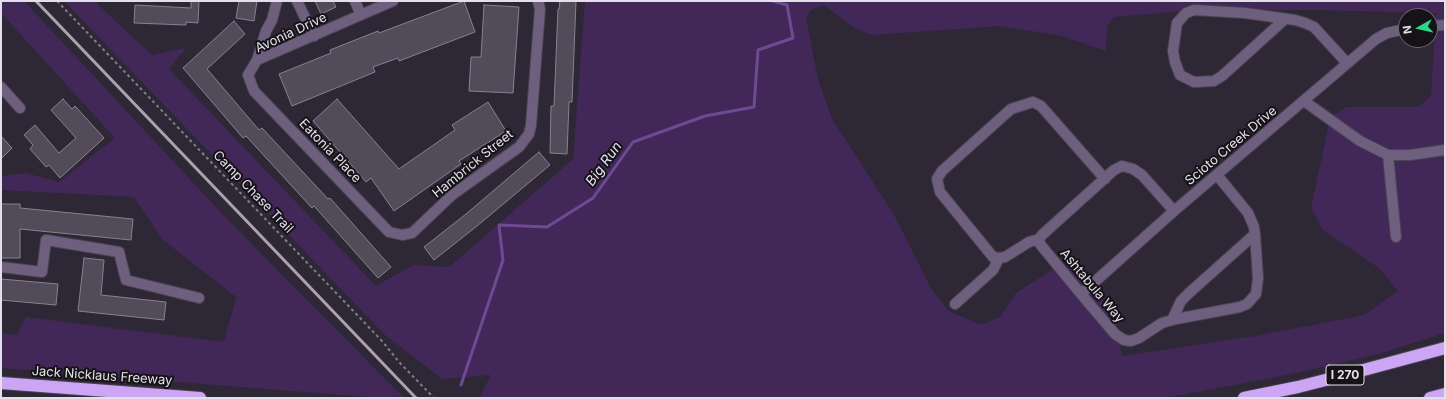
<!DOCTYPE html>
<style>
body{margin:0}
#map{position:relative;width:1446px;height:399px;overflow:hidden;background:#2e2735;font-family:Inter,sans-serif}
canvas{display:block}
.frame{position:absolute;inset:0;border:2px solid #e4e0e9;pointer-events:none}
.north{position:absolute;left:1398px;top:8px;width:40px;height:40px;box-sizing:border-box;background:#151218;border:1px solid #68646c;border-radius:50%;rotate:262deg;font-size:11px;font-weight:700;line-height:16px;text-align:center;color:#e4e0e9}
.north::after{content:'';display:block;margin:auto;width:14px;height:18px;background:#2ad885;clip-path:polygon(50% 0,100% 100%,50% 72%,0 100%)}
</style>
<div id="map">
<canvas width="1446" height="399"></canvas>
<div class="frame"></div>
<div class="north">N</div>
</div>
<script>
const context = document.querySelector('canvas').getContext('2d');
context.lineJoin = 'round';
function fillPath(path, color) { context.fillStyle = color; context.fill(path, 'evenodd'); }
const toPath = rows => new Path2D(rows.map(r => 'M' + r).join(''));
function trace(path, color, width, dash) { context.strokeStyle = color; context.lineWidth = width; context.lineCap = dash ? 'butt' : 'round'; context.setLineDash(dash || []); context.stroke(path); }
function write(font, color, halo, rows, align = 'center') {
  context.font = font + ' Inter,sans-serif'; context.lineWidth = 4; context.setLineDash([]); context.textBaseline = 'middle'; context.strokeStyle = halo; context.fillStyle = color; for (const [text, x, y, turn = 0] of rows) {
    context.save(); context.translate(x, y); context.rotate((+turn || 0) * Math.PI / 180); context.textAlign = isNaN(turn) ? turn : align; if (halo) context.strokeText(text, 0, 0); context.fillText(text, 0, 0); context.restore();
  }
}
const green = toPath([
 [1,1,24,1,227,219,404,398,380,398,1,368,1,333,17,335,26,317,224,342,236,297,163,240,134,197,1,190,1,176,26,173,59,182,115,138,1,13],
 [64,1,94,1,152,55,186,48,169,69,376,286,413,265,449,267,573,159,585,1,1445,1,1445,333,1382,353,1292,374,1165,398,479,398,491,375,442,379,384,334],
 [824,5,855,28,872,35,1001,26,1062,36,1106,51,1107,26,1114,17,1198,10,1315,10,1436,13,1431,96,1418,107,1346,107,1330,118,1311,208,1323,230,1379,268,1398,291,1364,315,1261,335,1123,356,1100,294,1075,268,1058,266,1016,293,1000,317,981,325,949,311,932,290,893,213,832,119,818,79,806,18,810,10]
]);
const stream = toPath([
 [461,385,503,260,499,225,547,227,593,198,633,142,705,116,754,107,758,50,793,38,787,5,773,1]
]);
const building = toPath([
 [191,1,199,1,198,23,186,22,186,25,134,23,135,5,191,8,191,1],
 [239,1,257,1,254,21,236,18,239,1],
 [315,1,333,1,336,7,321,14,315,1],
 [464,1,475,32,399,61,398,58,373,67,375,72,292,106,279,74,331,53,330,50,378,31,379,33,464,1],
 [560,1,576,1,572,102,569,102,567,154,550,153,551,106,554,106,558,9,559,9,560,1],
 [484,5,519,7,513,93,469,91,471,57,481,57,484,5],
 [234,21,245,34,207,69,259,130,262,128,328,199,330,198,391,267,378,278,314,206,312,208,246,136,243,138,183,68,234,21],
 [63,99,72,109,75,106,104,138,60,178,49,165,46,167,30,149,33,145,24,135,35,125,59,153,76,138,51,110,63,99],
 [337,99,399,169,455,130,452,125,488,102,506,131,459,161,461,164,394,211,371,178,366,182,313,121,337,99],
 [1,136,12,148,1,159,1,136],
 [539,152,550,165,477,226,434,260,424,247,466,214,539,152],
 [1,204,20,204,20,208,133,219,131,240,20,229,20,258,1,258,1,204],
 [84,258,104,260,101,295,166,302,164,320,78,311,84,258],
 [1,279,58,284,56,305,1,300,1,279]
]);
const path = toPath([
 [57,1,382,341,399,362,434,398]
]);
const minor = toPath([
 [297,1,314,36],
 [355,1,361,15],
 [393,1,257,60,248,75,254,91,389,232,402,235,412,233,452,195,519,147,529,134,531,125,540,9,538,1],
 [1285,19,1222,76,1214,81,1194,82,1180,75,1175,62,1173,51,1177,23,1186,13,1194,10,1245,13,1295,20,1305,23,1314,27,1347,63],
 [1430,26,1445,25],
 [257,60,266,31,272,20,277,1],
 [1,87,20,108],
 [1304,101,1360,141,1388,155,1396,237],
 [1388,155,1410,155,1445,150],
 [1105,179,1041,106,1033,102,1011,109,942,171,937,179,940,192,993,257,999,258,1005,257,1029,242,1039,239,1042,235,1114,170,1122,166,1133,169,1142,175,1174,211],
 [1039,239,1040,244,1081,294,1115,334,1124,340,1131,341,1139,338,1162,323,1176,319,1240,307,1247,304,1256,294,1258,278,1255,234,1254,227,1248,213,1217,175],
 [1,267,42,272,46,240,119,252,126,280,199,298],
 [1081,294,1174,211,1376,39,1387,33,1406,29],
 [955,304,993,270,999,258],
 [1172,320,1181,301,1189,293,1255,234]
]);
const highway = toPath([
 [1,383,200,398],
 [1244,398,1298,387,1345,375,1445,348],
 [1430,398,1445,394]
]);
const rail = toPath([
 [36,1,416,398]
]);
const shields = [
 [1345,375,38]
];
const shieldNames = [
 ["I 270",1345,375]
];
const streetNames = [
 ["Avonia Drive",291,33,-25],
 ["Scioto Creek Drive",1231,146,-40],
 ["Eatonia Place",330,151,46],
 ["Hambrick Street",473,164,-39],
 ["Camp Chase Trail",253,192,46],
 ["Ashtabula Way",1092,286,50],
 ["Jack Nicklaus Freeway",102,376,4]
];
const waterNames = [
 ["Big Run",604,164,-54]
];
fillPath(green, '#412859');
trace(stream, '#6f4a92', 3);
fillPath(building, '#524b5a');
trace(building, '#888192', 1);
trace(minor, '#4b4552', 12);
trace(highway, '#4b4552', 14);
trace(path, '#827c88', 2, [3, 3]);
trace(minor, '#6e5f7f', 10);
trace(highway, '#cca5f5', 12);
trace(rail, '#a8a3ad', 3);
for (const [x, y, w] of shields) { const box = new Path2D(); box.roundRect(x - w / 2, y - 10, w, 20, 3); context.fillStyle = '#151218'; context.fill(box); trace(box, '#e4e0e9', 1); }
write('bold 12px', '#e4e0e9', null, shieldNames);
write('13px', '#e4e0e9', '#151218', streetNames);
write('italic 14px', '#e6ddf1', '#151218', waterNames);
</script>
